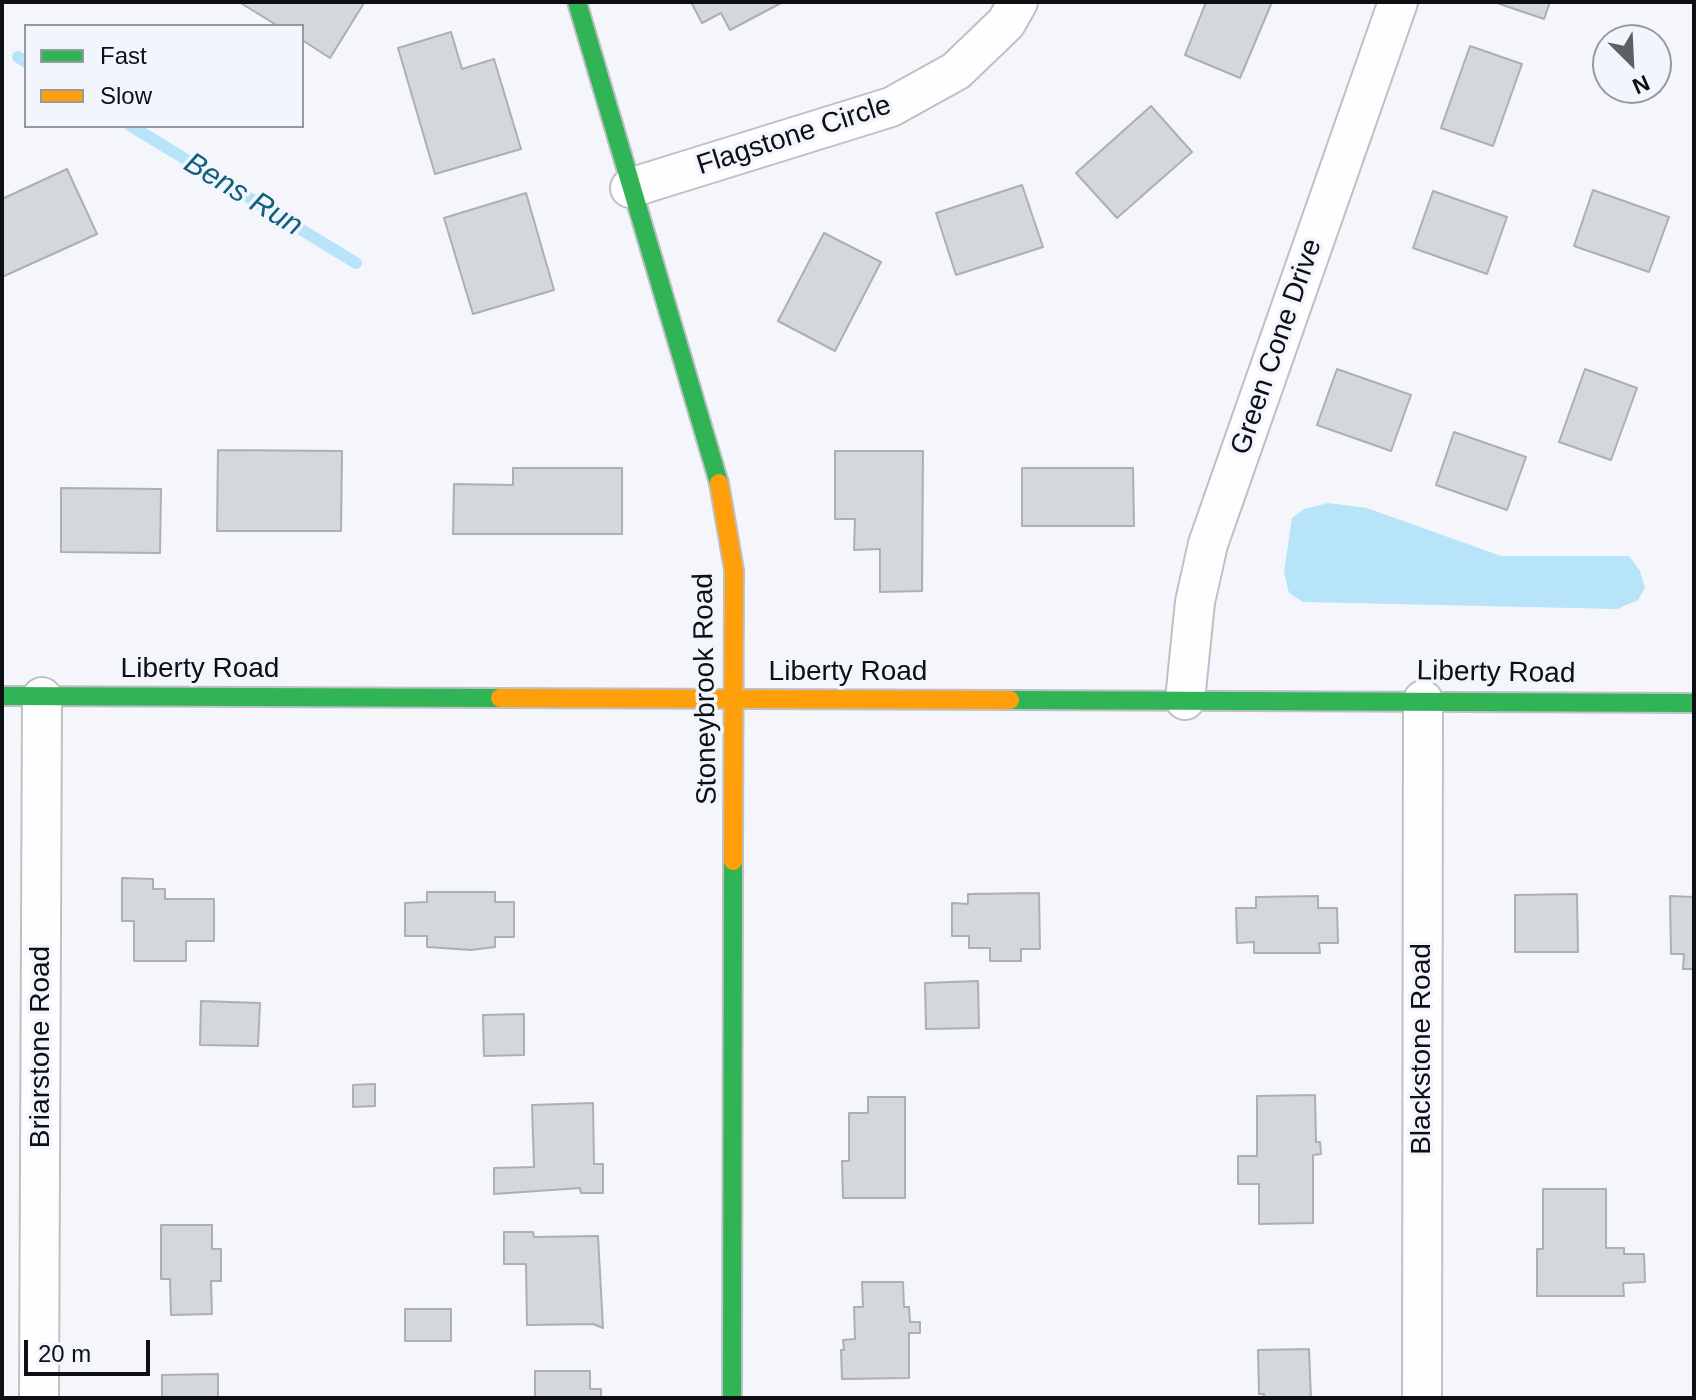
<!DOCTYPE html>
<style>
body{margin:0}
#map{position:relative;width:1696px;height:1400px;overflow:hidden;background:#f5f6fb;font-family:Helvetica,sans-serif}
canvas{display:block}
.frame{position:absolute;inset:0;border:4px solid #0d0f15;pointer-events:none}
.legend{position:absolute;left:24px;top:24px;width:280px;height:104px;box-sizing:border-box;background:#f3f5fd;border:2px solid #9799a0;margin:0;padding:10px 14px;list-style:none;font-size:24px;color:#0d0f15}
.legend li{display:flex;align-items:center;gap:16px;height:40px}
.legend b{width:40px;border:2px solid #9799a0}
.north{position:absolute;left:1592px;top:24px;width:80px;height:80px;box-sizing:border-box;background:#f3f5fd;border:2px solid #9799a0;border-radius:50%;rotate:156deg;font-size:22px;font-weight:700;line-height:32px;text-align:center;color:#0d0f15}
.north::after{content:'';display:block;margin:auto;width:28px;height:36px;background:#5e6066;clip-path:polygon(50% 0,100% 100%,50% 72%,0 100%)}
.scale{position:absolute;left:24px;top:1340px;width:126px;height:36px;box-sizing:border-box;border:4px solid #0d0f15;border-top:0;padding-left:10px;font-size:24px;line-height:28px;white-space:nowrap;color:#0d0f15;-webkit-text-stroke:6px #f3f5fd;paint-order:stroke}
</style>
<div id="map">
<canvas width="1696" height="1400"></canvas>
<div class="frame"></div>
<ul class="legend">
<li><b style="height:10px;background:#30b455"></b>Fast</li>
<li><b style="height:10px;background:#ff9f0a"></b>Slow</li>
</ul>
<div class="north">N</div>
<div class="scale">20 m</div>
</div>
<script>
const context = document.querySelector('canvas').getContext('2d');
context.lineJoin = 'round';
function fillPath(path, color) { context.fillStyle = color; context.fill(path, 'evenodd'); }
const toPath = rows => new Path2D(rows.map(r => 'M' + r).join(''));
function trace(path, color, width, dash) { context.strokeStyle = color; context.lineWidth = width; context.lineCap = dash ? 'butt' : 'round'; context.setLineDash(dash || []); context.stroke(path); }
function write(font, color, halo, rows, align = 'center') {
  context.font = font + ' Helvetica,sans-serif'; context.lineWidth = 7; context.setLineDash([]); context.textBaseline = 'middle'; context.strokeStyle = halo; context.fillStyle = color; for (const [text, x, y, turn = 0] of rows) {
    context.save(); context.translate(x, y); context.rotate((+turn || 0) * Math.PI / 180); context.textAlign = isNaN(turn) ? turn : align; if (halo) context.strokeText(text, 0, 0); context.fillText(text, 0, 0); context.restore();
  }
}
const water = toPath([
 [1328,503,1367,508,1501,556,1629,556,1640,571,1645,588,1638,600,1617,609,1303,602,1289,593,1284,572,1292,518,1304,509]
]);
const stream = toPath([
 [18,57,26,62],
 [131,126,356,263]
]);
const building = toPath([
 [239,2,362,2,364,3,330,58,302,40,302,26,278,26,239,2],
 [691,2,783,2,730,30,721,13,702,23,691,2],
 [1206,2,1272,2,1240,78,1185,55,1206,2],
 [1494,2,1550,2,1544,19,1494,2],
 [451,32,462,69,494,59,521,149,435,174,398,48,451,32],
 [1470,46,1522,64,1493,146,1441,128,1470,46],
 [1151,106,1192,152,1117,218,1076,173,1151,106],
 [67,169,97,234,2,277,2,199,67,169],
 [1022,185,1043,247,956,275,936,213,1022,185],
 [1593,190,1669,217,1649,272,1574,246,1593,190],
 [1433,191,1507,217,1487,274,1413,248,1433,191],
 [526,193,554,290,473,314,444,218,526,193],
 [824,233,881,262,835,351,778,321,824,233],
 [1337,369,1411,395,1391,451,1317,425,1337,369],
 [1585,369,1637,388,1611,460,1559,442,1585,369],
 [1454,432,1526,457,1507,510,1436,485,1454,432],
 [218,450,342,451,341,531,217,531,218,450],
 [835,451,923,451,922,591,880,592,880,549,854,550,855,519,835,519,835,451],
 [513,468,622,468,622,534,453,534,454,484,513,485,513,468],
 [1022,468,1133,468,1134,526,1022,526,1022,468],
 [61,488,161,489,160,553,61,552,61,488],
 [122,878,153,879,153,889,165,889,165,899,214,899,214,941,186,941,186,961,134,961,134,921,122,921,122,878],
 [427,892,495,892,495,902,514,902,514,937,495,937,495,947,471,950,427,947,427,936,405,936,405,903,427,902,427,892],
 [1039,893,1040,949,1021,949,1021,961,990,961,990,948,969,948,969,936,952,936,952,903,968,904,968,894,1039,893],
 [1577,894,1578,952,1515,952,1515,895,1577,894],
 [1318,896,1318,908,1337,908,1338,943,1319,943,1320,953,1254,953,1254,942,1237,943,1236,908,1256,908,1256,897,1318,896],
 [1670,896,1694,897,1694,969,1683,969,1684,954,1671,954,1670,896],
 [978,981,979,1028,926,1029,925,983,978,981],
 [201,1001,260,1003,258,1046,200,1045,201,1001],
 [524,1014,524,1055,484,1056,483,1015,524,1014],
 [375,1084,375,1106,353,1107,353,1085,375,1084],
 [1315,1095,1316,1142,1320,1142,1321,1154,1313,1155,1313,1223,1259,1224,1259,1184,1238,1184,1238,1156,1257,1156,1257,1096,1315,1095],
 [868,1097,905,1097,905,1198,843,1198,842,1161,849,1161,849,1113,868,1113,868,1097],
 [593,1103,594,1164,603,1164,603,1193,581,1193,580,1188,494,1194,494,1168,534,1167,532,1105,593,1103],
 [1543,1189,1606,1189,1606,1248,1624,1248,1624,1254,1644,1254,1645,1282,1623,1283,1624,1296,1537,1296,1537,1249,1543,1249,1543,1189],
 [161,1225,212,1225,212,1249,221,1249,221,1281,211,1281,212,1314,171,1315,170,1279,161,1279,161,1225],
 [504,1232,533,1232,534,1237,598,1236,603,1328,593,1324,527,1325,526,1264,504,1264,504,1232],
 [862,1282,903,1282,904,1307,909,1307,910,1322,920,1322,920,1333,909,1333,909,1378,842,1379,841,1350,844,1350,843,1340,855,1339,854,1307,863,1307,862,1282],
 [405,1309,451,1309,451,1341,405,1341,405,1309],
 [1309,1349,1311,1398,1264,1398,1264,1394,1259,1394,1258,1350,1309,1349],
 [535,1371,590,1371,590,1389,601,1389,601,1398,535,1398,535,1371],
 [218,1374,218,1398,162,1398,162,1375,218,1374]
]);
const street = toPath([
 [630,188,891,107,956,71,1006,23,1018,2],
 [1185,700,1195,602,1208,544,1398,2],
 [39,1398,42,697],
 [1422,1398,1423,700]
]);
const fast = toPath([
 [577,2,719,483],
 [2,696,500,698],
 [1010,700,1694,703],
 [732,1398,733,861]
]);
const slow = toPath([
 [719,483,734,570,733,861],
 [500,698,1010,700]
]);
const streetNames = [
 ["Flagstone Circle",794,136,-18],
 ["Green Cone Drive",1277,347,-71],
 ["Liberty Road",200,669],
 ["Liberty Road",848,672],
 ["Liberty Road",1496,673,1],
 ["Stoneybrook Road",706,689,-91],
 ["Briarstone Road",41,1047,-90],
 ["Blackstone Road",1422,1049,-90]
];
const waterNames = [
 ["Bens Run",243,195,31]
];
fillPath(water, '#b7e4f8');
trace(stream, '#b7e4f8', 12);
fillPath(building, '#d4d7dc');
trace(building, '#acafb4', 2);
trace(street, '#bec0c5', 42);
trace(fast, '#bec0c5', 22);
trace(slow, '#bec0c5', 22);
trace(street, '#fefefe', 38);
trace(fast, '#30b455', 18);
trace(slow, '#ff9f0a', 18);
write('28px', '#0d0f15', '#f3f5fd', streetNames);
write('italic 30px', '#0e607b', '#f3f5fd', waterNames);
</script>
